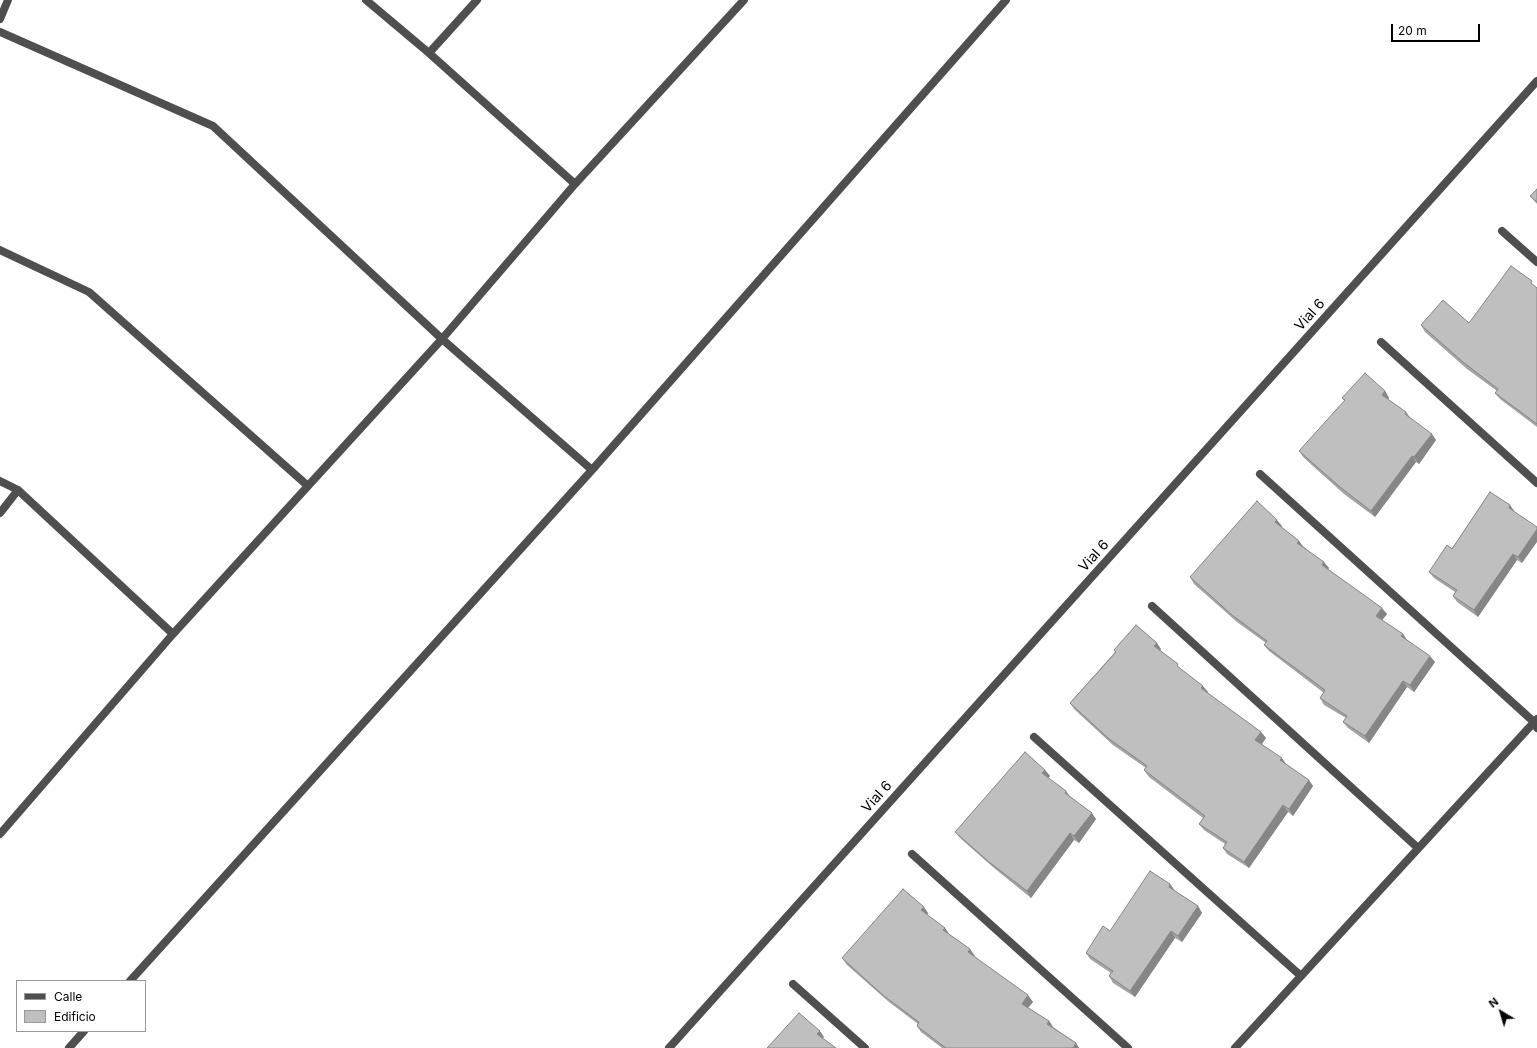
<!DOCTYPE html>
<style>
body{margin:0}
#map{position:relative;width:1537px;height:1048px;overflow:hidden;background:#fff;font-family:Inter,sans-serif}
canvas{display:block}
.legend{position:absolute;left:16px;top:980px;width:130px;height:52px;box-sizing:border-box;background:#fff;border:1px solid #999;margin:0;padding:5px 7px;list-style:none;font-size:12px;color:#000}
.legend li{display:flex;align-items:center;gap:8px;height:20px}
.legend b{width:20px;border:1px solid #999}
.north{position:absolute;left:1481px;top:992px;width:40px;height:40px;-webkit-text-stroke:3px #fff;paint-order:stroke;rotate:322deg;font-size:11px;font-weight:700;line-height:16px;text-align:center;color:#000}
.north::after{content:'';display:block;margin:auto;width:14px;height:18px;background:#000;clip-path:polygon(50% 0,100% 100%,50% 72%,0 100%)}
.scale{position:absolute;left:1391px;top:24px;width:89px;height:18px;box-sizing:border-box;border:2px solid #000;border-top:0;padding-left:5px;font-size:12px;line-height:14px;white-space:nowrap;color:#000;-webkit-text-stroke:3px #fff;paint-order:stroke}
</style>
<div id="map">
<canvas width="1537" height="1048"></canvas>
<ul class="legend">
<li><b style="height:5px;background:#4f4f4f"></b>Calle</li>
<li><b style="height:11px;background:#bfbfbf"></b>Edificio</li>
</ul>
<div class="north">N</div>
<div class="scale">20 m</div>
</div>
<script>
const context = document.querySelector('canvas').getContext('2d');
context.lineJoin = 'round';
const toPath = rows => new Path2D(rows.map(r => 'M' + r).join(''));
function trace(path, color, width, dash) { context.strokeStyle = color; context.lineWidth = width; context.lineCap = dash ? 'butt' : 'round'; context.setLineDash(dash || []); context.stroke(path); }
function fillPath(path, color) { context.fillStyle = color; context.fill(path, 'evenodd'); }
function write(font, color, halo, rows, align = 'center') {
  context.font = font + ' Inter,sans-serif'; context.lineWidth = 3; context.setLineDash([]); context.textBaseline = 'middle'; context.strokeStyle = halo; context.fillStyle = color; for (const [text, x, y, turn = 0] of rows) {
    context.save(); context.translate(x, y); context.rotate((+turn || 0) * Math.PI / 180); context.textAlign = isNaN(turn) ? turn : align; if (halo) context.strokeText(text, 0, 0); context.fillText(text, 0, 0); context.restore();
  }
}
const street = toPath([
 [366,0,429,53,575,184],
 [0,19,8,0],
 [0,32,213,126,442,339,592,470],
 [429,53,477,0],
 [1502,231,1537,262],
 [0,250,89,292,308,486],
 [1381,342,1537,483],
 [1260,474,1534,722,1537,728],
 [0,481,18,490],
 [0,513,18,490,173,634],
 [1152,606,1418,848],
 [1034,737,1301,976],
 [0,834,173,634,442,339,575,184,744,0],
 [912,854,1128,1048],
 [130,981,592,470,1006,0],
 [793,984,865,1048],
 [69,1048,84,1031],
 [669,1048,1537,81],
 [1235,1048,1537,719]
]);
const wall = toPath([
 [1537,189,1537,204,1530,196],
 [1536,287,1537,288,1537,427,1500,399,1495,393,1497,391,1467,369,1425,332,1421,325,1469,323],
 [1385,391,1389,398,1388,399,1436,440,1419,464,1416,462,1375,517,1344,494,1304,458,1299,451,1345,401,1342,398],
 [1490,492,1522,563,1517,560,1478,617,1457,602,1453,596,1455,592,1434,578,1429,572,1452,549],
 [1282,526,1281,527,1299,541,1303,546,1329,568,1328,569,1387,614,1382,620,1403,634,1407,640,1435,662,1414,692,1407,687,1369,743,1348,728,1343,722,1346,718,1324,705,1320,698,1324,693,1269,651,1264,645,1266,643,1237,622,1194,584,1190,577],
 [1161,649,1160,651,1208,692,1207,693,1261,732,1266,738,1262,744,1313,786,1293,816,1288,812,1249,868,1227,854,1223,848,1225,844,1204,830,1199,824,1203,818,1149,777,1144,770,1146,768,1113,745,1074,709,1070,703,1115,652,1114,650],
 [1045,770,1050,776,1048,778,1096,819,1079,843,1074,840,1031,898,994,868,960,838,955,832],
 [1170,884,1175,891,1198,906,1202,913,1182,942,1175,938,1135,997,1113,983,1109,976,1111,973,1090,959,1086,953],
 [928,913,927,915,945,928,949,934,970,949,974,956,1033,1002,1028,1008,1049,1021,1053,1027,1076,1043,1079,1048,942,1048,921,1032,917,1026,918,1024,889,1002,847,965,842,958]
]);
const shadedWall = toPath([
 [1385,391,1389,398,1386,401,1382,395],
 [1406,412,1411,419,1405,414],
 [1432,434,1436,440,1419,464,1414,457],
 [1412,456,1416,462,1375,517,1371,511],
 [1510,505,1515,512,1509,508],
 [1277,520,1282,526,1279,529,1275,522],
 [1537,529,1537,542,1522,563,1518,557],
 [1299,541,1303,547,1297,543],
 [1513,554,1517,560,1478,617,1474,610],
 [1324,562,1329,568,1326,571,1322,565],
 [1382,608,1387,614,1380,623,1376,616],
 [1403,634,1407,640,1401,636],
 [1157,643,1161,649,1158,653,1154,646],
 [1430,656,1435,662,1414,692,1410,685],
 [1403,681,1407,687,1369,743,1365,736],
 [1203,686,1208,692,1206,695,1201,688],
 [1261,732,1266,738,1260,746,1255,740],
 [1282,758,1286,764,1280,760],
 [1045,770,1050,776,1047,780,1042,773],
 [1309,780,1313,786,1293,816,1289,809],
 [1066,791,1071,798,1065,793],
 [1283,805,1288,812,1249,868,1244,862],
 [1092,813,1096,819,1079,843,1074,836],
 [1070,833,1074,840,1031,898,1027,891],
 [1170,884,1175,891,1169,887],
 [1198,906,1202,913,1182,942,1178,936],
 [924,907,928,913,926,917,921,910],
 [945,928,949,934,943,930],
 [1171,931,1175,938,1135,997,1130,991],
 [970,949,975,956,973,958,968,952],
 [1028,995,1033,1002,1026,1010,1022,1004],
 [1049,1021,1053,1027,1047,1024],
 [820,1031,824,1037,821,1040,817,1034],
 [1076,1043,1079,1048,1073,1048]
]);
const building = toPath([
 [1537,189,1537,202,1530,196,1537,189],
 [1511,266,1532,281,1531,283,1537,288,1537,424,1495,393,1498,389,1463,362,1421,325,1443,300,1469,323,1511,266],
 [1365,373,1385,391,1382,395,1406,412,1405,414,1432,434,1414,457,1412,456,1371,511,1340,487,1299,451,1345,400,1342,398,1365,373],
 [1490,492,1510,505,1509,508,1537,527,1537,529,1518,557,1513,554,1474,610,1453,596,1457,590,1429,572,1447,545,1452,549,1490,492],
 [1257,501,1277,520,1275,522,1299,541,1297,543,1324,562,1322,565,1382,608,1376,616,1403,634,1401,636,1430,656,1410,685,1403,681,1365,736,1343,722,1347,716,1320,698,1325,690,1264,645,1267,641,1232,615,1190,577,1257,501],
 [1136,625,1157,643,1154,646,1178,664,1177,666,1203,686,1201,688,1261,732,1255,740,1282,758,1280,760,1309,780,1289,809,1283,805,1244,862,1223,848,1227,842,1199,824,1205,816,1144,770,1147,766,1108,738,1070,703,1116,652,1114,650,1136,625],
 [1025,752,1045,770,1042,773,1066,791,1065,793,1092,813,1074,836,1070,833,1027,891,989,862,955,832,1025,752],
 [1150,871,1170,884,1169,887,1198,906,1178,936,1171,931,1130,991,1109,976,1113,971,1086,953,1103,926,1110,931,1150,871],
 [903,889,924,907,921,910,945,928,943,930,970,949,968,952,1028,995,1022,1004,1049,1021,1047,1024,1076,1043,1073,1048,946,1048,917,1026,919,1022,884,996,842,958,903,889],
 [799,1013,820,1031,817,1034,836,1048,767,1048,799,1013]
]);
const streetNames = [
 ["Vial 6",1310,315,-48],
 ["Vial 6",1094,556,-48],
 ["Vial 6",877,797,-48]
];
trace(street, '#4f4f4f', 8);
fillPath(wall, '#a4a4a4');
fillPath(shadedWall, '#868686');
fillPath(building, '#bfbfbf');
trace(building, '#868686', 1);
write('14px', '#000', '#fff', streetNames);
</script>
